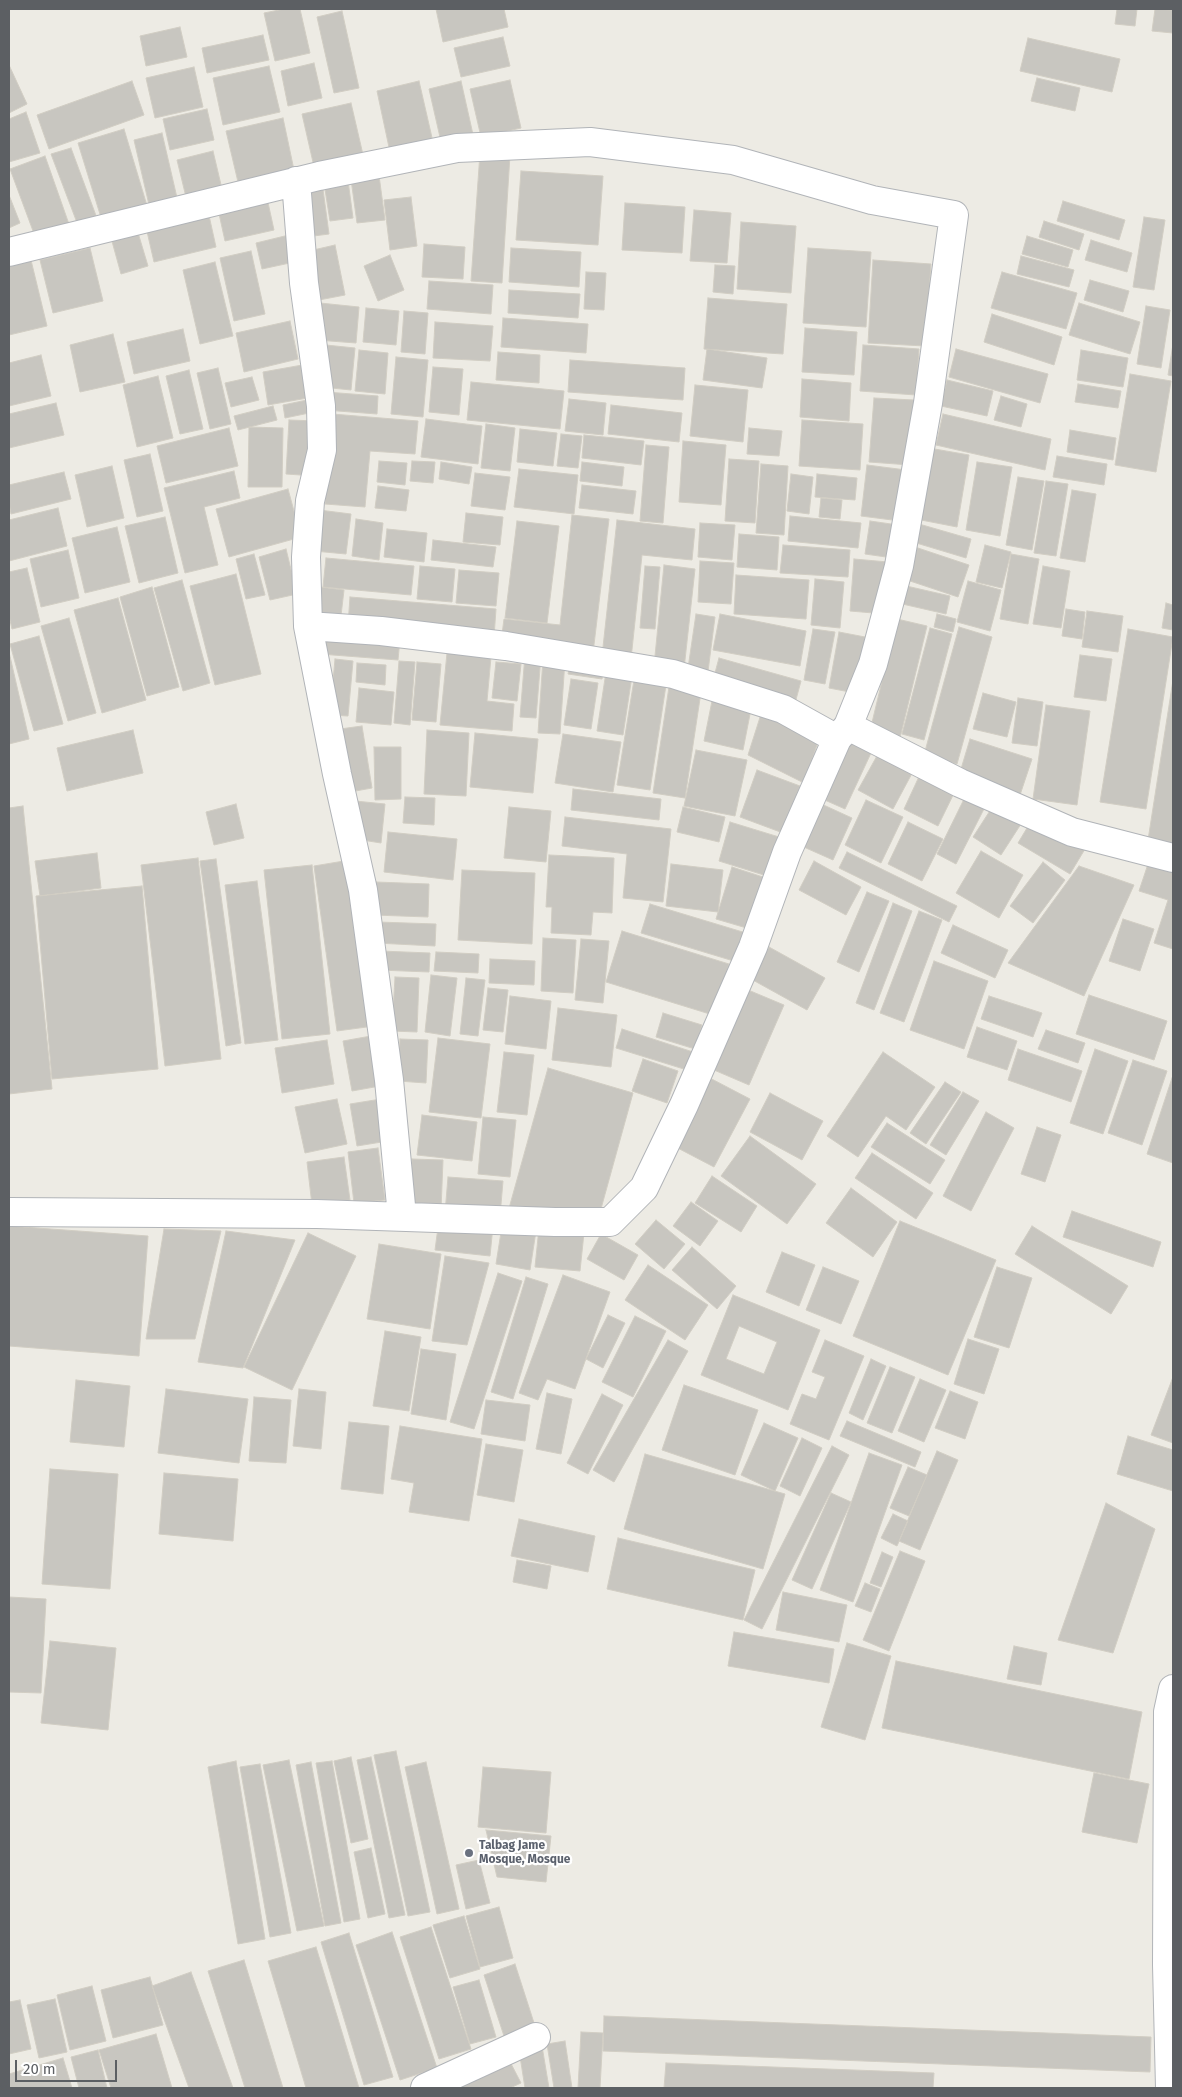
<!DOCTYPE html>
<style>
body{margin:0}
#map{position:relative;width:1182px;height:2097px;overflow:hidden;background:#edebe4;font-family:"Fira Sans",sans-serif}
canvas{display:block}
.frame{position:absolute;inset:0;border:10px solid #5c5f63;pointer-events:none}
.scale{position:absolute;left:15px;top:2060px;width:102px;height:22px;box-sizing:border-box;border:2px solid #5c5f63;border-top:0;padding-left:6px;font-size:15px;line-height:18px;white-space:nowrap;color:#5c5f63;-webkit-text-stroke:4px #fff;paint-order:stroke}
</style>
<div id="map">
<canvas width="1182" height="2097"></canvas>
<div class="frame"></div>
<div class="scale">20 m</div>
</div>
<script>
const context = document.querySelector('canvas').getContext('2d');
context.lineJoin = 'round';
function fillPath(path, color) { context.fillStyle = color; context.fill(path, 'evenodd'); }
const toPath = rows => new Path2D(rows.map(r => 'M' + r).join(''));
function trace(path, color, width, dash) { context.strokeStyle = color; context.lineWidth = width; context.lineCap = dash ? 'butt' : 'round'; context.setLineDash(dash || []); context.stroke(path); }
function write(font, color, halo, rows, align = 'center') {
  context.font = font + ' "Fira Sans",sans-serif'; context.lineWidth = 4.5; context.setLineDash([]); context.textBaseline = 'middle'; context.strokeStyle = halo; context.fillStyle = color; for (const [text, x, y, turn = 0] of rows) {
    context.save(); context.translate(x, y); context.rotate((+turn || 0) * Math.PI / 180); context.textAlign = isNaN(turn) ? turn : align; if (halo) context.strokeText(text, 0, 0); context.fillText(text, 0, 0); context.restore();
  }
}
const building = toPath([
 [284,9,300,9,310,53,275,61,264,13,284,9],
 [436,9,504,9,508,27,443,42,436,9],
 [1117,9,1137,9,1135,26,1115,24,1117,9],
 [1155,9,1173,10,1173,33,1152,31,1155,9],
 [342,11,359,88,334,93,317,17,342,11],
 [180,27,187,57,146,66,140,36,180,27],
 [263,35,269,60,207,73,202,48,263,35],
 [503,37,510,66,461,77,454,48,503,37],
 [1028,38,1120,59,1112,92,1020,71,1028,38],
 [314,63,322,98,288,106,281,71,314,63],
 [9,65,27,104,9,113,9,65],
 [269,66,280,112,223,125,213,78,269,66],
 [194,67,203,107,155,118,146,78,194,67],
 [1037,78,1080,88,1075,111,1031,101,1037,78],
 [510,80,521,128,481,137,470,89,510,80],
 [132,81,144,115,49,149,37,115,132,81],
 [419,81,433,142,390,152,377,91,419,81],
 [461,81,474,139,442,146,429,89,461,81],
 [351,103,364,159,315,171,302,114,351,103],
 [207,109,214,140,170,150,163,119,207,109],
 [26,112,40,153,9,162,9,119,26,112],
 [283,118,294,170,238,182,226,131,283,118],
 [124,129,148,209,103,224,78,143,124,129],
 [162,133,178,202,150,209,134,140,162,133],
 [71,148,98,221,79,228,51,154,71,148],
 [213,151,222,189,186,197,177,160,213,151],
 [480,153,510,155,502,283,471,281,480,153],
 [45,156,70,227,36,239,10,169,45,156],
 [378,168,385,220,357,223,350,172,378,168],
 [521,171,603,176,598,245,516,240,521,171],
 [347,173,353,218,330,221,323,177,347,173],
 [322,182,329,234,306,237,299,186,322,182],
 [9,195,20,223,9,228,9,195],
 [411,197,417,246,390,250,384,200,411,197],
 [267,198,274,230,225,241,218,209,267,198],
 [1063,201,1125,220,1119,240,1057,221,1063,201],
 [625,203,685,207,682,253,622,250,625,203],
 [694,210,731,213,727,263,690,261,694,210],
 [208,211,216,247,154,262,146,227,208,211],
 [1144,217,1165,220,1154,290,1133,287,1144,217],
 [1044,221,1084,234,1079,250,1039,237,1044,221],
 [741,222,796,226,791,293,737,289,741,222],
 [136,226,148,266,121,274,110,234,136,226],
 [293,234,299,261,262,269,256,243,293,234],
 [1027,236,1073,250,1068,267,1022,254,1027,236],
 [1091,240,1132,253,1127,272,1085,260,1091,240],
 [424,244,465,247,463,279,422,277,424,244],
 [335,245,345,295,319,300,309,251,335,245],
 [90,248,103,301,53,313,40,260,90,248],
 [511,248,581,252,579,287,509,282,511,248],
 [808,248,871,252,866,327,803,323,808,248],
 [251,251,265,314,234,321,220,258,251,251],
 [390,255,404,290,378,301,364,266,390,255],
 [30,256,47,326,9,335,9,261,30,256],
 [1021,256,1074,270,1069,287,1017,274,1021,256],
 [873,260,931,264,925,346,868,343,873,260],
 [215,262,233,336,200,344,183,270,215,262],
 [715,265,735,266,733,294,713,292,715,265],
 [586,272,606,273,604,310,584,309,586,272],
 [1002,272,1077,293,1066,329,991,308,1002,272],
 [1090,280,1129,291,1123,312,1084,300,1090,280],
 [429,281,493,285,491,314,427,309,429,281],
 [509,290,580,294,578,318,508,313,509,290],
 [708,298,787,304,783,354,704,349,708,298],
 [320,303,359,307,356,343,317,340,320,303],
 [1079,303,1140,322,1130,354,1069,335,1079,303],
 [1146,306,1170,310,1161,368,1137,364,1146,306],
 [366,308,399,311,396,345,363,342,366,308],
 [404,311,428,313,425,354,401,352,404,311],
 [992,314,1062,337,1054,365,984,342,992,314],
 [503,318,588,324,586,353,501,347,503,318],
 [290,321,298,359,244,372,236,333,290,321],
 [435,322,493,326,490,361,433,358,435,322],
 [805,328,857,332,854,375,802,372,805,328],
 [183,329,190,361,134,374,127,342,183,329],
 [113,334,125,382,80,392,70,345,113,334],
 [1173,344,1173,376,1168,375,1173,344],
 [326,345,355,348,351,390,322,387,326,345],
 [863,345,919,349,916,395,860,391,863,345],
 [707,349,767,358,762,388,703,380,707,349],
 [956,349,1048,374,1040,403,949,377,956,349],
 [359,350,388,353,385,394,355,391,359,350],
 [1081,350,1128,358,1123,387,1077,380,1081,350],
 [498,352,540,355,539,383,496,380,498,352],
 [41,355,51,396,9,406,9,363,41,355],
 [396,357,428,360,423,417,391,414,396,357],
 [570,360,685,368,683,400,568,392,570,360],
 [308,364,313,397,268,405,263,372,308,364],
 [433,367,463,369,459,415,429,412,433,367],
 [218,368,231,424,210,429,197,373,218,368],
 [189,370,203,429,180,434,166,376,189,370],
 [1130,374,1171,381,1156,472,1115,465,1130,374],
 [158,376,173,438,137,447,123,385,158,376],
 [252,377,259,400,231,407,225,383,252,377],
 [802,379,851,383,849,421,800,417,802,379],
 [947,380,993,391,987,416,941,406,947,380],
 [471,382,564,391,560,429,467,420,471,382],
 [1078,384,1121,391,1118,408,1075,402,1078,384],
 [695,385,748,390,743,442,690,436,695,385],
 [326,392,378,396,377,414,325,410,326,392],
 [1001,396,1027,404,1021,427,994,420,1001,396],
 [874,398,914,400,910,465,869,462,874,398],
 [312,399,314,412,285,418,283,405,312,399],
 [569,399,606,403,603,435,565,431,569,399],
 [56,403,64,435,9,448,9,414,56,403],
 [611,405,682,413,679,442,608,434,611,405],
 [273,406,277,420,238,430,234,416,273,406],
 [332,414,418,421,415,454,370,451,365,507,325,504,332,414],
 [943,414,1051,439,1045,470,936,445,943,414],
 [426,419,482,426,478,464,421,457,426,419],
 [289,420,318,421,315,476,286,474,289,420],
 [802,420,863,424,860,470,799,466,802,420],
 [486,424,515,428,510,471,481,468,486,424],
 [249,427,283,428,282,487,248,487,249,427],
 [229,428,238,466,166,483,157,446,229,428],
 [749,428,782,431,779,456,747,454,749,428],
 [520,429,557,433,553,466,517,462,520,429],
 [1070,430,1116,438,1113,460,1067,452,1070,430],
 [561,434,582,436,578,468,557,466,561,434],
 [584,435,644,441,641,465,582,458,584,435],
 [683,441,726,445,721,505,679,502,683,441],
 [646,445,669,447,663,523,640,521,646,445],
 [929,448,969,455,957,527,916,519,929,448],
 [150,454,163,511,137,517,124,460,150,454],
 [1057,456,1107,464,1104,485,1053,477,1057,456],
 [729,459,759,461,755,523,725,521,729,459],
 [379,461,407,463,405,485,377,482,379,461],
 [412,461,435,462,433,483,410,481,412,461],
 [441,462,472,467,469,484,439,479,441,462],
 [582,462,624,467,622,486,580,481,582,462],
 [977,462,1012,467,1000,536,966,530,977,462],
 [761,464,788,466,784,535,756,533,761,464],
 [867,465,906,470,900,521,861,516,867,465],
 [112,466,124,518,87,527,75,475,112,466],
 [519,469,578,475,574,514,514,507,519,469],
 [234,471,240,498,204,507,218,565,185,573,164,488,234,471],
 [64,472,71,499,11,514,9,503,9,485,64,472],
 [475,473,510,477,505,510,471,506,475,473],
 [791,474,813,477,809,514,787,511,791,474],
 [817,474,857,478,855,500,815,497,817,474],
 [1018,477,1044,481,1032,550,1006,545,1018,477],
 [1046,481,1068,484,1056,556,1034,553,1046,481],
 [582,485,636,491,633,514,579,508,582,485],
 [378,486,409,490,406,511,375,508,378,486],
 [288,489,301,537,229,557,216,509,288,489],
 [1072,490,1096,494,1085,562,1060,558,1072,490],
 [821,498,842,500,840,519,819,517,821,498],
 [58,508,67,546,9,561,9,520,58,508],
 [319,510,351,514,346,554,314,551,319,510],
 [466,513,503,517,500,545,463,542,466,513],
 [572,515,609,519,593,653,501,642,504,619,560,625,572,515],
 [790,516,861,523,858,548,788,541,790,516],
 [165,517,178,573,139,583,125,526,165,517],
 [356,519,383,523,379,560,352,556,356,519],
 [617,520,695,529,692,560,642,555,631,659,602,656,617,520],
 [517,521,559,526,547,623,505,618,517,521],
 [870,521,898,525,893,558,865,554,870,521],
 [700,523,735,525,732,560,698,557,700,523],
 [919,524,971,539,966,558,913,542,919,524],
 [117,527,130,582,85,593,72,538,117,527],
 [387,529,427,533,424,562,384,557,387,529],
 [739,534,779,537,777,570,737,567,739,534],
 [433,540,496,547,493,567,431,560,433,540],
 [783,545,850,550,848,577,780,573,783,545],
 [985,545,1011,552,1002,588,976,582,985,545],
 [912,546,969,565,958,597,901,578,912,546],
 [286,549,297,594,270,600,259,557,286,549],
 [68,550,79,598,41,607,30,559,68,550],
 [254,554,265,595,246,599,236,559,254,554],
 [1011,554,1039,559,1028,624,1000,619,1011,554],
 [326,558,414,566,411,595,323,587,326,558],
 [854,559,888,562,885,614,850,611,854,559],
 [700,561,734,563,731,604,698,602,700,561],
 [664,565,695,569,684,669,654,666,664,565],
 [420,566,455,569,452,602,417,599,420,566],
 [645,566,660,567,655,629,640,628,645,566],
 [1043,566,1070,571,1061,628,1033,624,1043,566],
 [27,568,40,622,12,629,9,616,9,572,27,568],
 [459,570,499,573,496,606,456,603,459,570],
 [236,574,261,674,215,685,190,586,236,574],
 [736,575,809,580,806,619,734,614,736,575],
 [815,579,844,582,840,628,811,625,815,579],
 [182,580,210,683,183,691,154,588,182,580],
 [968,581,1001,590,990,631,957,622,968,581],
 [902,585,950,596,946,614,898,603,902,585],
 [152,587,179,687,147,696,120,597,152,587],
 [320,587,344,590,340,624,317,621,320,587],
 [350,597,496,609,494,637,348,625,350,597],
 [118,598,146,700,102,713,74,610,118,598],
 [1166,603,1173,605,1173,630,1162,628,1166,603],
 [1066,609,1085,612,1082,639,1062,636,1066,609],
 [1087,611,1123,616,1118,652,1082,647,1087,611],
 [696,614,715,617,707,679,687,675,696,614],
 [720,614,806,631,800,666,713,650,720,614],
 [937,614,956,619,953,632,934,627,937,614],
 [69,618,96,713,68,721,41,626,69,618],
 [897,619,927,626,899,742,869,735,897,619],
 [959,627,992,637,957,764,924,755,959,627],
 [930,628,952,634,924,740,902,734,930,628],
 [813,629,835,632,825,684,804,680,813,629],
 [1128,629,1173,637,1146,809,1100,802,1128,629],
 [321,632,400,639,398,660,320,654,321,632],
 [839,632,865,637,855,693,829,688,839,632],
 [39,636,63,724,34,731,10,644,39,636],
 [9,652,29,739,9,744,9,652],
 [447,653,491,657,487,701,514,704,512,731,440,725,447,653],
 [525,655,541,656,536,718,520,717,525,655],
 [1080,655,1112,659,1106,701,1074,697,1080,655],
 [719,658,801,681,794,707,712,684,719,658],
 [335,659,353,661,348,716,330,715,335,659],
 [543,659,565,660,560,734,538,733,543,659],
 [571,660,604,665,602,679,568,674,571,660],
 [399,661,415,662,410,725,394,723,399,661],
 [417,662,441,664,436,722,412,720,417,662],
 [496,662,521,664,517,701,492,698,496,662],
 [357,663,386,665,385,685,356,682,357,663],
 [606,672,632,676,623,735,597,731,606,672],
 [571,679,598,683,591,729,564,725,571,679],
 [634,680,666,685,650,790,617,785,634,680],
 [1173,680,1173,844,1148,840,1173,680],
 [669,687,701,692,685,798,653,793,669,687],
 [359,688,394,692,391,725,356,722,359,688],
 [983,693,1016,702,1007,737,973,729,983,693],
 [713,696,752,704,743,750,704,741,713,696],
 [1018,698,1043,702,1037,746,1012,743,1018,698],
 [1046,705,1090,711,1077,805,1033,799,1046,705],
 [762,711,821,733,804,783,748,755,762,711],
 [362,726,372,788,350,792,340,729,362,726],
 [133,730,143,773,67,791,57,748,133,730],
 [427,730,469,733,466,796,424,794,427,730],
 [475,733,538,739,533,793,470,787,475,733],
 [563,734,621,742,613,792,555,783,563,734],
 [970,739,1032,759,1019,798,958,779,970,739],
 [844,740,871,753,845,809,818,797,844,740],
 [883,745,917,764,893,809,858,790,883,745],
 [374,747,401,747,401,799,375,800,374,747],
 [696,750,747,760,735,816,684,806,696,750],
 [923,768,958,785,938,826,904,809,923,768],
 [757,770,800,786,783,833,740,817,757,770],
 [573,789,661,799,659,820,571,810,573,789],
 [967,793,987,803,956,864,937,854,967,793],
 [405,797,435,798,434,825,403,823,405,797],
 [866,800,903,817,881,863,845,845,866,800],
 [355,801,385,804,381,843,356,839,355,801],
 [817,802,852,818,833,860,797,844,817,802],
 [236,804,244,838,214,845,206,812,236,804],
 [23,806,52,1089,9,1094,9,808,23,806],
 [993,806,1021,824,1001,855,973,837,993,806],
 [509,807,551,811,546,862,504,858,509,807],
 [683,807,725,817,719,842,677,832,683,807],
 [565,817,671,829,663,902,623,898,627,854,562,846,565,817],
 [1033,818,1085,849,1070,874,1018,843,1033,818],
 [730,822,779,837,767,876,719,861,730,822],
 [908,822,943,839,922,881,888,864,908,822],
 [388,832,457,839,453,880,384,872,388,832],
 [981,851,1023,875,999,918,956,893,981,851],
 [847,852,957,906,949,922,839,868,847,852],
 [97,853,101,888,40,896,35,861,97,853],
 [549,855,614,858,612,913,593,912,591,935,551,933,552,907,546,907,549,855],
 [198,858,221,1059,165,1066,141,865,198,858],
 [216,859,241,1043,226,1046,200,861,216,859],
 [350,860,374,1026,337,1031,314,866,350,860],
 [814,861,861,887,846,915,799,890,814,861],
 [1149,861,1173,869,1173,949,1154,943,1168,900,1139,891,1149,861],
 [1043,862,1065,880,1033,923,1010,906,1043,862],
 [671,864,723,870,718,912,666,906,671,864],
 [312,865,330,1034,282,1039,264,870,312,865],
 [1079,866,1134,885,1084,996,1008,963,1079,866],
 [732,867,766,878,750,929,716,919,732,867],
 [462,870,535,873,532,944,458,940,462,870],
 [257,881,278,1040,245,1044,225,885,257,881],
 [376,882,429,884,428,917,374,915,376,882],
 [142,886,158,1069,52,1079,36,896,142,886],
 [867,892,889,901,859,972,837,962,867,892],
 [893,903,912,911,874,1010,856,1003,893,903],
 [650,904,746,933,737,962,641,933,650,904],
 [919,911,942,920,904,1022,880,1013,919,911],
 [1123,919,1154,929,1140,971,1109,961,1123,919],
 [378,922,436,924,435,946,376,943,378,922],
 [953,925,1008,950,995,978,941,953,953,925],
 [622,931,729,964,713,1015,606,982,622,931],
 [543,938,576,940,573,993,541,991,543,938],
 [581,939,609,941,603,1003,575,1000,581,939],
 [769,947,825,978,807,1010,751,979,769,947],
 [380,951,430,953,429,972,379,970,380,951],
 [436,952,479,954,478,973,434,971,436,952],
 [490,959,535,961,534,985,489,983,490,959],
 [934,961,988,981,964,1049,910,1030,934,961],
 [431,975,457,978,450,1036,425,1032,431,975],
 [395,977,419,978,417,1032,392,1031,395,977],
 [466,978,485,980,478,1036,460,1034,466,978],
 [741,987,784,1005,749,1085,707,1067,741,987],
 [488,988,508,990,503,1032,483,1030,488,988],
 [1089,995,1167,1021,1154,1060,1076,1034,1089,995],
 [510,996,551,1001,546,1049,505,1044,510,996],
 [989,996,1042,1013,1033,1037,981,1019,989,996],
 [558,1008,617,1015,611,1067,552,1060,558,1008],
 [663,1013,702,1025,695,1049,656,1037,663,1013],
 [977,1027,1017,1041,1007,1070,967,1057,977,1027],
 [622,1029,693,1052,687,1070,616,1048,622,1029],
 [1046,1030,1085,1043,1078,1063,1038,1049,1046,1030],
 [371,1036,380,1086,352,1091,343,1041,371,1036],
 [438,1038,490,1044,481,1118,429,1112,438,1038],
 [400,1039,428,1040,426,1083,398,1081,400,1039],
 [327,1040,334,1084,282,1093,275,1048,327,1040],
 [1018,1049,1082,1071,1071,1102,1008,1080,1018,1049],
 [1095,1049,1128,1061,1103,1134,1070,1123,1095,1049],
 [504,1052,534,1055,527,1115,497,1112,504,1052],
 [883,1052,935,1087,906,1130,886,1116,858,1157,827,1136,883,1052],
 [643,1059,678,1071,667,1103,632,1091,643,1059],
 [1133,1060,1167,1071,1142,1145,1108,1133,1133,1060],
 [548,1068,633,1093,599,1216,508,1212,548,1068],
 [1173,1075,1173,1163,1147,1154,1173,1075],
 [706,1076,750,1099,714,1167,670,1144,706,1076],
 [945,1082,961,1092,926,1144,910,1133,945,1082],
 [963,1092,979,1101,946,1155,930,1145,963,1092],
 [770,1093,823,1121,802,1160,750,1132,770,1093],
 [337,1099,347,1144,305,1153,295,1107,337,1099],
 [381,1099,388,1141,357,1146,350,1104,381,1099],
 [986,1112,1014,1128,971,1211,943,1196,986,1112],
 [422,1115,477,1122,472,1161,417,1155,422,1115],
 [483,1117,516,1120,510,1177,478,1174,483,1117],
 [887,1123,945,1160,930,1184,871,1147,887,1123],
 [1037,1127,1061,1135,1045,1182,1021,1174,1037,1127],
 [750,1136,816,1184,787,1224,721,1176,750,1136],
 [378,1148,385,1200,354,1203,348,1152,378,1148],
 [872,1153,933,1193,916,1219,855,1178,872,1153],
 [344,1157,350,1200,312,1205,307,1162,344,1157],
 [412,1159,443,1160,441,1210,411,1209,412,1159],
 [712,1176,757,1206,741,1232,695,1203,712,1176],
 [448,1177,503,1181,500,1216,445,1213,448,1177],
 [851,1188,897,1222,873,1257,826,1223,851,1188],
 [691,1202,718,1221,700,1246,673,1226,691,1202],
 [1072,1211,1161,1242,1153,1267,1063,1237,1072,1211],
 [439,1220,493,1226,490,1256,435,1250,439,1220],
 [656,1220,685,1244,664,1269,635,1244,656,1220],
 [900,1221,996,1260,948,1375,853,1336,900,1221],
 [9,1226,148,1236,139,1356,9,1346,9,1226],
 [502,1226,536,1231,530,1270,496,1264,502,1226],
 [1032,1226,1128,1286,1111,1314,1015,1254,1032,1226],
 [539,1228,584,1233,580,1271,535,1267,539,1228],
 [164,1229,221,1231,195,1339,146,1339,164,1229],
 [226,1231,295,1240,243,1368,198,1362,226,1231],
 [308,1233,356,1256,292,1390,244,1367,308,1233],
 [601,1234,638,1255,624,1280,587,1259,601,1234],
 [379,1244,441,1254,430,1329,367,1319,379,1244],
 [692,1247,736,1286,717,1309,672,1270,692,1247],
 [782,1252,815,1265,799,1306,766,1292,782,1252],
 [445,1256,489,1263,467,1345,432,1341,445,1256],
 [648,1265,708,1305,685,1340,625,1300,648,1265],
 [823,1267,859,1281,841,1324,806,1310,823,1267],
 [997,1267,1032,1278,1009,1348,974,1337,997,1267],
 [498,1273,522,1281,474,1429,450,1422,498,1273],
 [563,1275,610,1292,575,1389,547,1379,538,1400,519,1393,563,1275],
 [526,1277,548,1284,513,1399,491,1392,526,1277],
 [733,1295,820,1330,788,1410,701,1375,733,1295],
 [739,1326,777,1342,764,1374,726,1359,739,1326],
 [608,1315,625,1323,603,1368,586,1359,608,1315],
 [635,1316,666,1331,633,1397,602,1382,635,1316],
 [385,1331,421,1337,409,1411,373,1406,385,1331],
 [968,1339,999,1349,984,1394,954,1384,968,1339],
 [668,1340,688,1351,614,1482,593,1470,668,1340],
 [825,1340,864,1356,829,1440,790,1424,802,1394,816,1399,825,1377,812,1372,825,1340],
 [421,1349,456,1354,446,1420,411,1414,421,1349],
 [871,1359,886,1366,863,1420,849,1413,871,1359],
 [890,1367,915,1377,892,1433,867,1423,890,1367],
 [1173,1377,1173,1443,1151,1435,1173,1377],
 [920,1379,946,1390,924,1442,898,1431,920,1379],
 [76,1380,130,1386,124,1447,70,1442,76,1380],
 [684,1385,758,1410,735,1475,662,1450,684,1385],
 [166,1389,248,1399,239,1463,158,1453,166,1389],
 [299,1389,326,1392,321,1449,293,1446,299,1389],
 [950,1391,978,1402,965,1439,935,1428,950,1391],
 [547,1393,572,1399,561,1454,536,1449,547,1393],
 [602,1394,623,1405,588,1474,567,1463,602,1394],
 [254,1397,291,1400,286,1463,249,1461,254,1397],
 [486,1400,530,1405,525,1441,481,1434,486,1400],
 [847,1421,921,1452,915,1467,840,1436,847,1421],
 [349,1422,389,1426,383,1494,341,1489,349,1422],
 [764,1423,798,1438,775,1491,741,1475,764,1423],
 [400,1426,482,1439,469,1521,409,1512,414,1483,391,1479,400,1426],
 [1128,1436,1173,1450,1173,1491,1117,1474,1128,1436],
 [802,1438,822,1448,800,1496,780,1486,802,1438],
 [486,1444,523,1450,514,1502,477,1495,486,1444],
 [832,1446,849,1455,762,1629,744,1620,832,1446],
 [937,1451,958,1460,920,1550,899,1541,937,1451],
 [869,1453,902,1465,853,1602,820,1590,869,1453],
 [645,1454,785,1494,763,1569,624,1529,645,1454],
 [908,1467,927,1475,909,1516,890,1508,908,1467],
 [50,1469,118,1474,110,1589,42,1584,50,1469],
 [164,1473,238,1479,233,1541,159,1534,164,1473],
 [831,1493,851,1502,812,1589,792,1580,831,1493],
 [1106,1503,1155,1529,1113,1653,1058,1640,1106,1503],
 [893,1514,908,1521,897,1546,881,1538,893,1514],
 [519,1519,595,1536,588,1572,511,1556,519,1519],
 [618,1538,755,1570,743,1620,607,1589,618,1538],
 [900,1551,925,1561,889,1651,863,1640,900,1551],
 [882,1552,893,1557,881,1587,870,1583,882,1552],
 [517,1560,551,1566,547,1589,513,1582,517,1560],
 [865,1583,880,1589,871,1612,855,1606,865,1583],
 [783,1592,847,1605,839,1642,776,1630,783,1592],
 [9,1597,46,1599,41,1693,9,1692,9,1597],
 [734,1632,834,1649,829,1683,728,1666,734,1632],
 [50,1641,116,1648,108,1730,41,1723,50,1641],
 [847,1643,891,1656,865,1740,821,1727,847,1643],
 [1014,1646,1047,1653,1041,1685,1007,1679,1014,1646],
 [896,1661,1142,1712,1129,1779,882,1728,896,1661],
 [396,1751,430,1912,408,1916,374,1755,396,1751],
 [351,1757,368,1839,351,1843,334,1761,351,1757],
 [371,1757,405,1915,389,1918,357,1760,371,1757],
 [289,1760,324,1926,297,1931,263,1765,289,1760],
 [236,1761,265,1939,238,1944,208,1767,236,1761],
 [332,1761,360,1919,344,1922,316,1763,332,1761],
 [311,1762,341,1923,325,1926,296,1765,311,1762],
 [426,1762,459,1909,437,1914,405,1767,426,1762],
 [260,1764,291,1933,270,1937,240,1767,260,1764],
 [483,1767,551,1772,546,1833,478,1827,483,1767],
 [1094,1773,1149,1784,1137,1843,1082,1832,1094,1773],
 [486,1830,551,1836,546,1882,497,1877,486,1830],
 [371,1848,385,1914,368,1918,354,1852,371,1848],
 [479,1860,490,1903,466,1909,456,1865,479,1860],
 [499,1907,513,1958,480,1967,466,1916,499,1907],
 [464,1916,480,1969,450,1978,433,1925,464,1916],
 [431,1927,471,2049,439,2059,400,1937,431,1927],
 [392,1932,437,2068,400,2080,356,1945,392,1932],
 [349,1933,393,2077,364,2085,321,1942,349,1933],
 [316,1947,359,2088,306,2088,268,1961,316,1947],
 [244,1960,283,2088,245,2088,208,1971,244,1960],
 [515,1964,535,2026,504,2036,484,1975,515,1964],
 [191,1972,233,2088,189,2088,152,1986,191,1972],
 [150,1977,163,2025,113,2038,101,1990,150,1977],
 [479,1980,496,2037,470,2044,453,1987,479,1980],
 [92,1986,106,2041,70,2050,57,1995,92,1986],
 [55,1999,67,2052,39,2058,27,2005,55,1999],
 [20,2000,31,2049,9,2054,9,2002,20,2000],
 [604,2016,1151,2037,1150,2072,603,2051,604,2016],
 [581,2032,603,2033,600,2088,578,2088,581,2032],
 [156,2034,172,2088,111,2088,99,2050,156,2034],
 [565,2041,572,2088,554,2088,547,2044,565,2041],
 [542,2046,549,2088,525,2088,519,2050,542,2046],
 [98,2050,107,2088,79,2088,71,2057,98,2050],
 [506,2054,521,2083,510,2088,434,2088,506,2054],
 [63,2058,72,2088,9,2088,9,2074,63,2058],
 [666,2063,934,2073,933,2088,664,2088,666,2063]
]);
const minor = toPath([
 [296,181,304,283,321,406,322,450,310,501,306,557,308,626,337,774,363,890,389,1080,402,1216],
 [9,252,319,176,457,148,590,142,733,160,872,200,954,215,928,403,899,566,873,664,848,726,837,739,787,852,753,947,684,1105,644,1188,610,1222,555,1222,317,1214,9,1212],
 [308,626,381,631,506,646,673,674,783,709,837,739],
 [848,726,960,783,1072,832,1173,858],
 [425,2088,536,2037],
 [1170,2088,1167,1965,1168,1712,1173,1689]
]);
const markers = [
 [469,1853,5,"#6b7280"]
];
const worshipNames = [
 ["Talbag Jame",479,1846],
 ["Mosque, Mosque",479,1860]
];
fillPath(building, '#c8c6c0');
trace(building, '#d1cdc3', 1);
trace(minor, '#b1b4b8', 30);
trace(minor, '#fff', 28);
for (const [x, y, r, color] of markers) { const dot = new Path2D(); dot.arc(x, y, r, 0, 2 * Math.PI); context.fillStyle = color; context.fill(dot); trace(dot, '#fff', 2); }
write('bold 12px', '#5b616d', '#fff', worshipNames, 'left');
</script>
